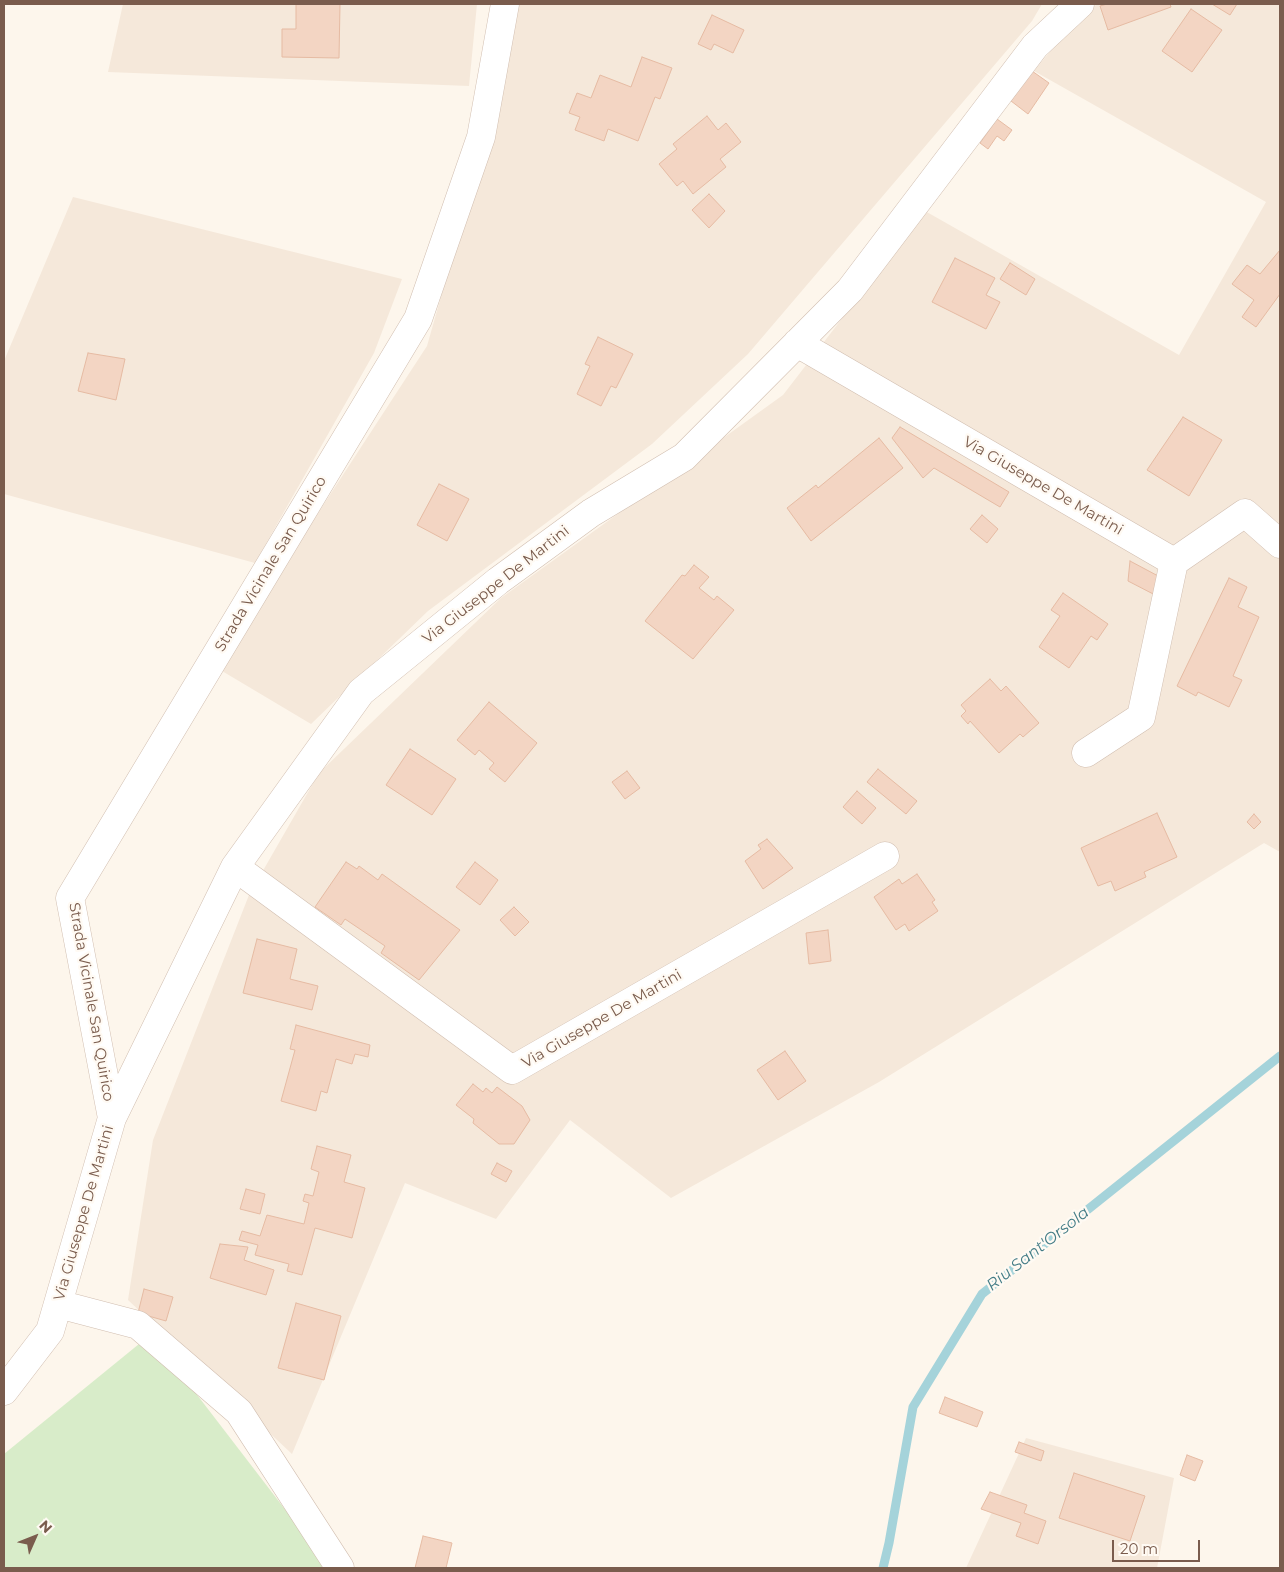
<!DOCTYPE html>
<style>
body{margin:0}
#map{position:relative;width:1284px;height:1572px;overflow:hidden;background:#fdf6ec;font-family:Montserrat,sans-serif}
canvas{display:block}
.frame{position:absolute;inset:0;border:5px solid #7a5c4d;pointer-events:none}
.north{position:absolute;left:10px;top:1512px;width:50px;height:50px;-webkit-text-stroke:4px #fffaf3;paint-order:stroke;rotate:46deg;font-size:14px;font-weight:700;line-height:20px;text-align:center;color:#7a5c4d}
.north::after{content:'';display:block;margin:auto;width:18px;height:22px;background:#7a5c4d;clip-path:polygon(50% 0,100% 100%,50% 72%,0 100%)}
.scale{position:absolute;left:1112px;top:1540px;width:88px;height:22px;box-sizing:border-box;border:2px solid #7a5c4d;border-top:0;padding-left:6px;font-size:15px;line-height:18px;white-space:nowrap;color:#7a5c4d;-webkit-text-stroke:4px #fffaf3;paint-order:stroke}
</style>
<div id="map">
<canvas width="1284" height="1572"></canvas>
<div class="frame"></div>
<div class="north">N</div>
<div class="scale">20 m</div>
</div>
<script>
const context = document.querySelector('canvas').getContext('2d');
context.lineJoin = 'round';
function fillPath(path, color) { context.fillStyle = color; context.fill(path, 'evenodd'); }
const toPath = rows => new Path2D(rows.map(r => 'M' + r).join(''));
function trace(path, color, width, dash) { context.strokeStyle = color; context.lineWidth = width; context.lineCap = dash ? 'butt' : 'round'; context.setLineDash(dash || []); context.stroke(path); }
function write(font, color, halo, rows, align = 'center') {
  context.font = font + ' Montserrat,sans-serif'; context.lineWidth = 4.5; context.setLineDash([]); context.textBaseline = 'middle'; context.strokeStyle = halo; context.fillStyle = color; for (const [text, x, y, turn = 0] of rows) {
    context.save(); context.translate(x, y); context.rotate((+turn || 0) * Math.PI / 180); context.textAlign = isNaN(turn) ? turn : align; if (halo) context.strokeText(text, 0, 0); context.fillText(text, 0, 0); context.restore();
  }
}
const residential = toPath([
 [123,4,477,4,469,86,108,72],
 [512,4,1042,4,1032,21,748,354,652,444,428,611,311,724,217,668,427,346,471,191],
 [1100,4,1280,4,1280,852,1264,843,879,1082,671,1198,570,1120,496,1219,405,1183,292,1454,128,1300,153,1140,249,895,319,773,501,598,783,395,925,211,1179,355,1266,202,1034,71,1086,8],
 [73,197,402,279,374,353,255,563,4,494,4,361],
 [1026,1438,1174,1478,1157,1568,966,1568]
]);
const green = toPath([
 [139,1344,178,1370,330,1568,4,1568,4,1454]
]);
const stream = toPath([
 [883,1568,889,1543,913,1407,982,1294,1280,1056]
]);
const building = toPath([
 [296,4,340,4,339,58,282,57,282,29,296,29,296,4],
 [1107,4,1170,4,1171,7,1108,30,1100,6,1107,4],
 [1212,4,1237,4,1230,15,1212,4],
 [1191,9,1222,30,1192,72,1162,51,1191,9],
 [712,15,744,30,733,53,714,44,711,50,698,44,712,15],
 [642,57,672,68,660,99,655,97,638,141,608,129,604,141,575,130,580,117,569,113,577,93,591,98,600,75,631,87,642,57],
 [1032,71,1049,83,1028,114,1011,101,1032,71],
 [707,116,718,130,726,123,741,142,720,159,726,167,693,194,683,181,677,186,659,164,677,149,673,144,707,116],
 [997,119,1012,130,1004,141,997,136,988,149,980,143,997,119],
 [709,194,725,211,709,228,692,210,709,194],
 [1280,250,1280,294,1256,327,1242,317,1254,300,1232,284,1247,265,1260,274,1280,250],
 [955,258,995,278,986,295,1000,302,986,329,932,302,955,258],
 [1010,263,1035,279,1026,295,1000,279,1010,263],
 [598,337,633,354,616,388,611,386,601,406,577,394,590,366,585,364,598,337],
 [88,353,125,359,116,400,78,391,88,353],
 [1183,417,1222,440,1189,496,1147,470,1183,417],
 [900,427,1009,492,1000,507,934,468,923,478,892,438,900,427],
 [879,438,903,468,811,541,787,508,816,485,818,488,879,438],
 [439,484,469,499,447,541,417,525,439,484],
 [982,515,998,529,987,543,970,529,982,515],
 [1130,561,1160,577,1159,597,1128,581,1130,561],
 [694,565,709,577,699,588,714,600,717,596,734,610,693,659,645,621,682,575,685,576,694,565],
 [1229,578,1247,587,1238,607,1259,617,1233,676,1242,680,1229,707,1198,692,1196,696,1177,686,1229,578],
 [1063,593,1108,624,1097,640,1091,636,1069,668,1039,647,1060,616,1051,610,1063,593],
 [990,679,1001,691,1006,686,1039,723,1023,737,1020,734,999,753,970,721,968,724,961,716,966,711,961,705,990,679],
 [489,702,537,743,505,782,489,769,494,763,479,750,475,755,457,740,489,702],
 [410,749,456,779,432,815,386,785,410,749],
 [878,769,917,801,906,814,867,782,878,769],
 [627,771,640,788,625,799,612,782,627,771],
 [857,791,876,808,862,824,843,807,857,791],
 [1157,813,1177,857,1144,872,1146,877,1115,891,1111,881,1098,886,1081,848,1157,813],
 [1254,814,1261,822,1254,829,1247,822,1254,814],
 [767,839,793,868,763,889,745,861,761,849,758,845,767,839],
 [346,862,357,869,359,866,378,880,382,874,460,930,419,980,381,953,385,946,345,919,341,925,315,907,346,862],
 [475,862,498,880,480,905,456,887,475,862],
 [917,874,935,900,932,902,938,911,909,931,905,924,896,930,874,897,899,879,902,884,917,874],
 [514,907,529,922,515,936,500,920,514,907],
 [828,930,831,961,809,964,806,933,828,930],
 [257,939,297,949,290,979,318,986,312,1010,243,993,257,939],
 [296,1025,370,1045,368,1057,355,1054,352,1064,336,1059,327,1093,321,1091,316,1111,281,1101,295,1050,290,1049,296,1025],
 [785,1051,806,1081,778,1100,757,1070,785,1051],
 [473,1084,483,1092,486,1088,492,1093,497,1087,522,1106,530,1120,514,1144,499,1144,473,1123,474,1119,456,1105,473,1084],
 [317,1146,351,1155,344,1182,365,1188,352,1238,315,1228,302,1275,287,1271,289,1264,255,1255,258,1245,239,1240,242,1231,260,1236,267,1215,304,1224,309,1203,303,1201,305,1194,313,1196,319,1172,311,1169,317,1146],
 [497,1163,512,1171,506,1182,491,1174,497,1163],
 [246,1189,265,1194,260,1214,240,1209,246,1189],
 [220,1244,248,1247,244,1260,274,1270,266,1295,210,1278,220,1244],
 [144,1289,173,1297,166,1321,138,1313,144,1289],
 [296,1303,341,1316,324,1380,278,1368,296,1303],
 [945,1397,983,1412,977,1427,939,1413,945,1397],
 [1019,1442,1044,1451,1041,1461,1015,1452,1019,1442],
 [1187,1455,1203,1461,1195,1481,1180,1475,1187,1455],
 [1074,1473,1145,1496,1130,1541,1059,1518,1074,1473],
 [990,1492,1027,1505,1024,1513,1046,1521,1038,1544,1016,1536,1021,1523,981,1509,990,1492],
 [423,1536,452,1543,446,1568,415,1568,423,1536]
]);
const minor = toPath([
 [797,343,1174,562,1245,513,1280,544],
 [1086,753,1141,717,1174,562],
 [235,867,512,1070,885,856],
 [112,1118,70,898,418,319,481,137,505,4],
 [58,1304,138,1325,239,1412,340,1568],
 [4,1391,50,1331,112,1118,235,867,361,692,498,581,591,513,684,457,850,290,1035,46,1080,4]
]);
const streetNames = [
 ["Via Giuseppe De Martini",1043,486,30],
 ["Strada Vicinale San Quirico",271,564,-59],
 ["Via Giuseppe De Martini",496,585,-38],
 ["Strada Vicinale San Quirico",91,1002,80],
 ["Via Giuseppe De Martini",602,1019,-30],
 ["Via Giuseppe De Martini",84,1213,-74]
];
const waterNames = [
 ["Riu Sant'Orsola",1038,1249,-38]
];
fillPath(residential, '#f5e8da');
fillPath(green, '#d8ecc9');
trace(stream, '#a5d3da', 9);
fillPath(building, '#f3d5c3');
trace(building, '#e6bba3', 1);
trace(minor, '#d1beb0', 29);
trace(minor, '#fff', 28);
write('15px', '#7a5c4d', '#fffaf3', streetNames);
write('italic 16px', '#437c86', '#fffaf3', waterNames);
</script>
